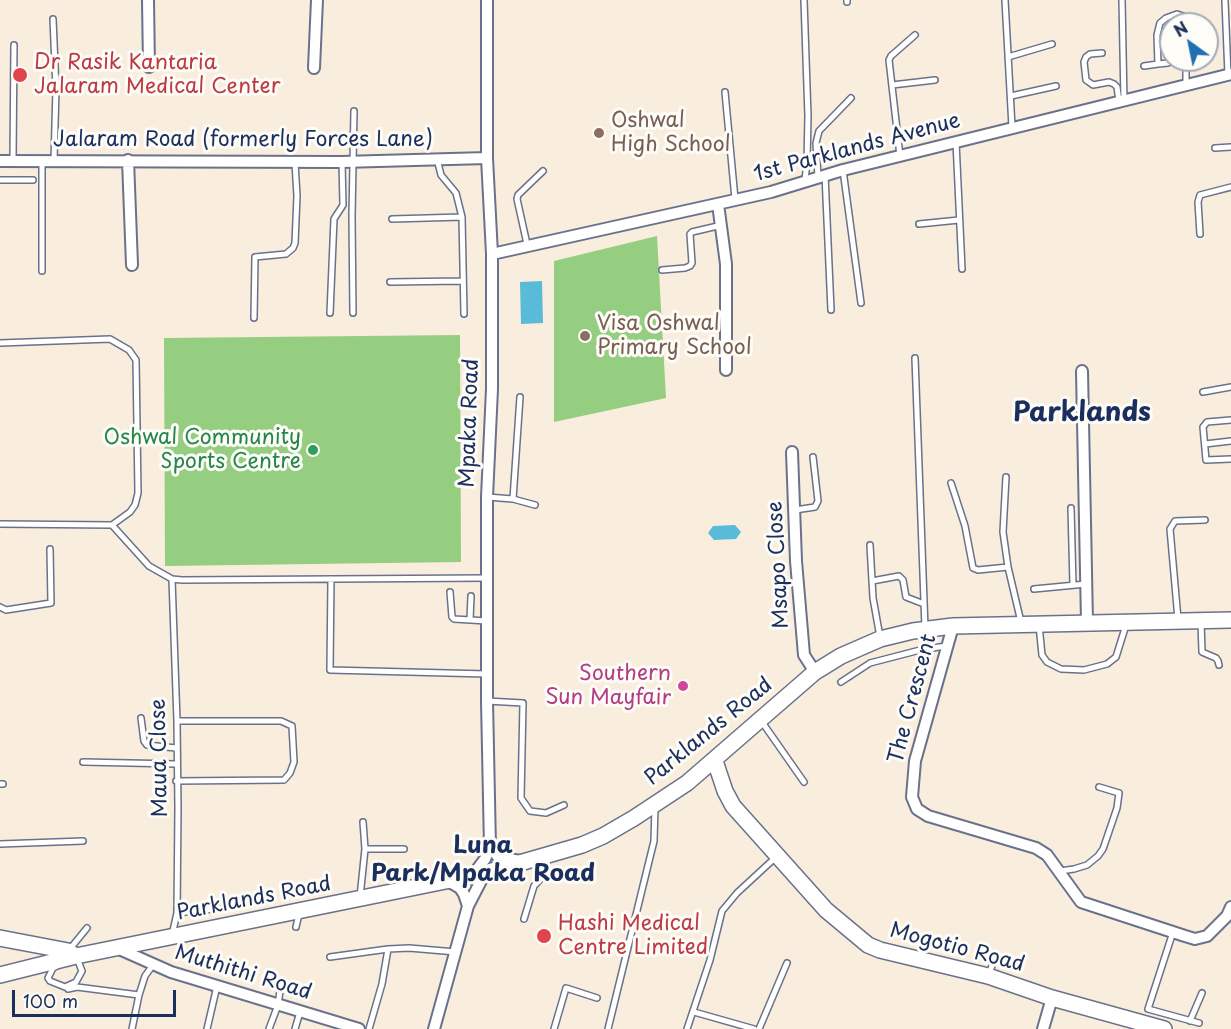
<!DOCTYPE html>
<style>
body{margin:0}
#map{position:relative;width:1231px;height:1029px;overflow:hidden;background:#f9eddd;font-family:"Playpen Sans",sans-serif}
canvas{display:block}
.north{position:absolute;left:1159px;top:12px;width:60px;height:60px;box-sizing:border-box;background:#fdfcf7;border:2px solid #a3aaba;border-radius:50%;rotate:327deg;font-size:16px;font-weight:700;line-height:24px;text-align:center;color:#1b2f5e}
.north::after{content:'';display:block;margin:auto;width:21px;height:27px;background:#1f6fb2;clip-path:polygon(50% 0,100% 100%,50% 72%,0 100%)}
.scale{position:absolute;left:12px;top:990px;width:164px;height:27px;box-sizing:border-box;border:3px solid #1b2f5e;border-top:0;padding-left:8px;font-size:18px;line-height:21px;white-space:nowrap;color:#1b2f5e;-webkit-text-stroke:4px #fdfcf7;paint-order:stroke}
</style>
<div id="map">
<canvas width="1231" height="1029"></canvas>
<div class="north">N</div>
<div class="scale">100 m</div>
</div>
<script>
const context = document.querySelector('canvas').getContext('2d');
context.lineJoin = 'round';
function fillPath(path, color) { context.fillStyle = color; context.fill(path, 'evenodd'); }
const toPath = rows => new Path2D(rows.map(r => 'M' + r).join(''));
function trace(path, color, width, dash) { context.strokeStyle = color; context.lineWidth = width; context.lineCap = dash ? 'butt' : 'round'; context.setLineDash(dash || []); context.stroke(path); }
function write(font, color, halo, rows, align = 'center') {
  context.font = font + ' "Playpen Sans",sans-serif'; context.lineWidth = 6; context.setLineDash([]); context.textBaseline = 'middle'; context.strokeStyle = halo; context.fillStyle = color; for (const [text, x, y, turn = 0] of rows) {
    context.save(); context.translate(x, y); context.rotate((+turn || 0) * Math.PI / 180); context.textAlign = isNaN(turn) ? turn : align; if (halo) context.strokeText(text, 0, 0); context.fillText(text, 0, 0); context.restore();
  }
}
const green = toPath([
 [657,236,666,398,554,422,554,261],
 [460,335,461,562,165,566,164,338]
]);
const water = toPath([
 [542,281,543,323,521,324,520,282],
 [735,525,741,532,736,539,714,540,708,533,713,526]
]);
const lane = toPath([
 [804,0,808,116,807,162,805,180],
 [847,0,847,2],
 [1005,0,1012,127],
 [1122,0,1124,101],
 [1225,1,1228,75],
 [53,19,56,89,54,161],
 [1102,53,1090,54,1086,57,1084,62,1086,80,1093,85,1109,82,1114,84,1117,87,1119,101],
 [1008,57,1052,44],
 [1186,60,1186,85],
 [1158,64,1168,63],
 [1144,66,1158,64,1157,35,1160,23,1166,18,1177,14,1183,16,1185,24],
 [892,85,935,80],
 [725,92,735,199],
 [1011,96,1056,86],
 [956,142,962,269],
 [1215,148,1231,147],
 [900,156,889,60,891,56,915,35],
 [437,159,441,175,456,193,462,217,464,314],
 [13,160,14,45],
 [42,161,42,271],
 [843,170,861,303],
 [825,175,831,310],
 [818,177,816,143,819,131,851,98],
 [0,180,33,180],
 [392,219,462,217],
 [919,224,959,220],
 [1200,234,1198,202,1200,195,1231,187],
 [527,244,517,199,518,195,543,171],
 [662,270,685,268,690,266,692,263,690,234,692,232,722,225],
 [390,282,462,281],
 [330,313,334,219,343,205,342,162],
 [353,313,352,216,354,111],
 [254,318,255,257,286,254,293,248,295,243,297,196,295,163],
 [0,343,110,339,129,350,136,360,138,493,135,505,130,512,112,525,0,524],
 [915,358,925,628],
 [1203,392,1231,387],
 [1231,420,1207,422,1203,427,1206,460,1231,459],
 [1205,444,1231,441],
 [1006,477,1003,532,1008,567,1021,622],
 [951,483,965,526,973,568,978,570,1008,567],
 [487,497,513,499,535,505],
 [513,499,520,397],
 [1071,508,1073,585],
 [795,510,815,507,818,501,813,457],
 [112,525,149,566,172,579,182,580,486,578],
 [870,545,873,598,880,637],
 [172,579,177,721,178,808,177,913,172,935],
 [331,579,330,670,487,674],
 [872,581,899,576,903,580,906,597,924,604],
 [1034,589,1086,584],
 [450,592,452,617,454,619,487,621],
 [0,607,6,610,51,603,50,549],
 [1178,619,1170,529,1175,521,1205,520],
 [470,620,471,596],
 [1201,622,1202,652,1216,658,1218,661,1219,665],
 [1039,625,1042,655,1047,662,1061,669,1084,670,1107,664,1116,657,1126,625],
 [841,682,870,663,924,649,947,646],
 [487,701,523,703,521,798,530,811,546,813,564,805],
 [141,718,144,741,147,745,176,748],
 [762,722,804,782],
 [83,762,176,764],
 [176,781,284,780,290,773,294,762,292,726,281,721,177,721],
 [0,784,3,784],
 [0,844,83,841],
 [365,849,404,849],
 [1060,871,1074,869,1087,865,1098,856,1103,849,1117,808,1119,793,1099,787],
 [360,897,365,849,363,822],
 [177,913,222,908],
 [524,919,534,886,547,872,547,856],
 [296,927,299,914],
 [1173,932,1148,1009,1199,1023],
 [69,950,87,928],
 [76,956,82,971,76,982,65,987,50,981,48,978,53,968,76,956],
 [330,957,388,949,409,948,456,952],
 [989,974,993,963],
 [68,989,77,987,139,995],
 [694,1012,754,1029],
 [1190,1021,1202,993],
 [132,1029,139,995,145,976,153,965],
 [207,1029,217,986],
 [269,1029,278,1005,280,991],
 [295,1029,300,1012],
 [369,1029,382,984,388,949],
 [554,1029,566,988,597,998],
 [608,1029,654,841,655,806],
 [687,1029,710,960,722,911,737,893,776,857],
 [759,1029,787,963]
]);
const street = toPath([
 [148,0,149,67],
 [314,68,317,0],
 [128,160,132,265],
 [0,161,342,162,487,158],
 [718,204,726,264,726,370],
 [492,254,771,192,843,170,1231,74],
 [1082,371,1087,622],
 [792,452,796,561,804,655,815,672],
 [953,626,915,761,912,797,917,809,928,816,1036,848,1047,855,1081,902,1185,936,1195,939,1207,936,1227,916,1231,907],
 [490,847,498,857,520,861],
 [473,875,485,859,490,847,487,701,487,497,492,389,492,254,487,158,487,0],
 [446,880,460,888,464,894,468,906],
 [117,948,171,972,359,1029],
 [434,1029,468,906,485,873],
 [1043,1029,1052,998]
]);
const secondary = toPath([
 [715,761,725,791,733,806,826,910,868,945,880,950,988,976,1052,998,1164,1029],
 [0,938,68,951,76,956],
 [0,975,76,956,485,873,582,845,603,836,634,818,687,783,815,672,841,656,880,639,913,631,953,626,1231,620]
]);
const markers = [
 [20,75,8,"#e0444e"],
 [599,133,6,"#8d6e63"],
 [585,336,6,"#8d6e63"],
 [313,450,6,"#2e9e5b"],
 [683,686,6,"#d1479c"],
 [544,936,8,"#e0444e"]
];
const healthNames = [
 ["Dr Rasik Kantaria",34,63],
 ["Jalaram Medical Center",34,87],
 ["Hashi Medical",558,924],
 ["Centre Limited",558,948]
];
const educationNames = [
 ["Oshwal",611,121],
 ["High School",611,145],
 ["Visa Oshwal",597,324],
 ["Primary School",597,348]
];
const streetNames = [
 ["Jalaram Road (formerly Forces Lane)",243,140],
 ["1st Parklands Avenue",857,148,-15],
 ["Mpaka Road",470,423,-88],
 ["Msapo Close",779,565,-93],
 ["The Crescent",913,699,-75],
 ["Parklands Road",709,732,-39],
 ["Maua Close",160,758,-91],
 ["Parklands Road",254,899,-11],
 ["Mogotio Road",957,948,15],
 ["Muthithi Road",243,973,17]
];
const leisureNames = [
 ["Oshwal Community",301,438],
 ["Sports Centre",301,462]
];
const hotelNames = [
 ["Southern",671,674],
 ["Sun Mayfair",671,698]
];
const quarterNames = [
 ["Luna",483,846],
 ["Park/Mpaka Road",483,874]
];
const districtNames = [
 ["Parklands",1082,414]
];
fillPath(green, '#96ce81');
fillPath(water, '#59bbd8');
trace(lane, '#69728a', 8);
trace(street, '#69728a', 14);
trace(secondary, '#69728a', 18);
trace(lane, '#fff', 5);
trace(street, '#fff', 10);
trace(secondary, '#fff', 15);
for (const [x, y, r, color] of markers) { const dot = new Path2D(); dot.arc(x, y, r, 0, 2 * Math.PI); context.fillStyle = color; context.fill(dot); trace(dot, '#fdfcf7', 2); }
write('21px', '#be3a42', '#fdfcf7', healthNames, 'left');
write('21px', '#785e54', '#fdfcf7', educationNames, 'left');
write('21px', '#1b2f5e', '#fdfcf7', streetNames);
write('21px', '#27864d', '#fdfcf7', leisureNames, 'right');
write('21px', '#b23c85', '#fdfcf7', hotelNames, 'right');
write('bold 24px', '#1b2f5e', '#fdfcf7', quarterNames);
write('bold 27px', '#1b2f5e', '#fdfcf7', districtNames);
</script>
